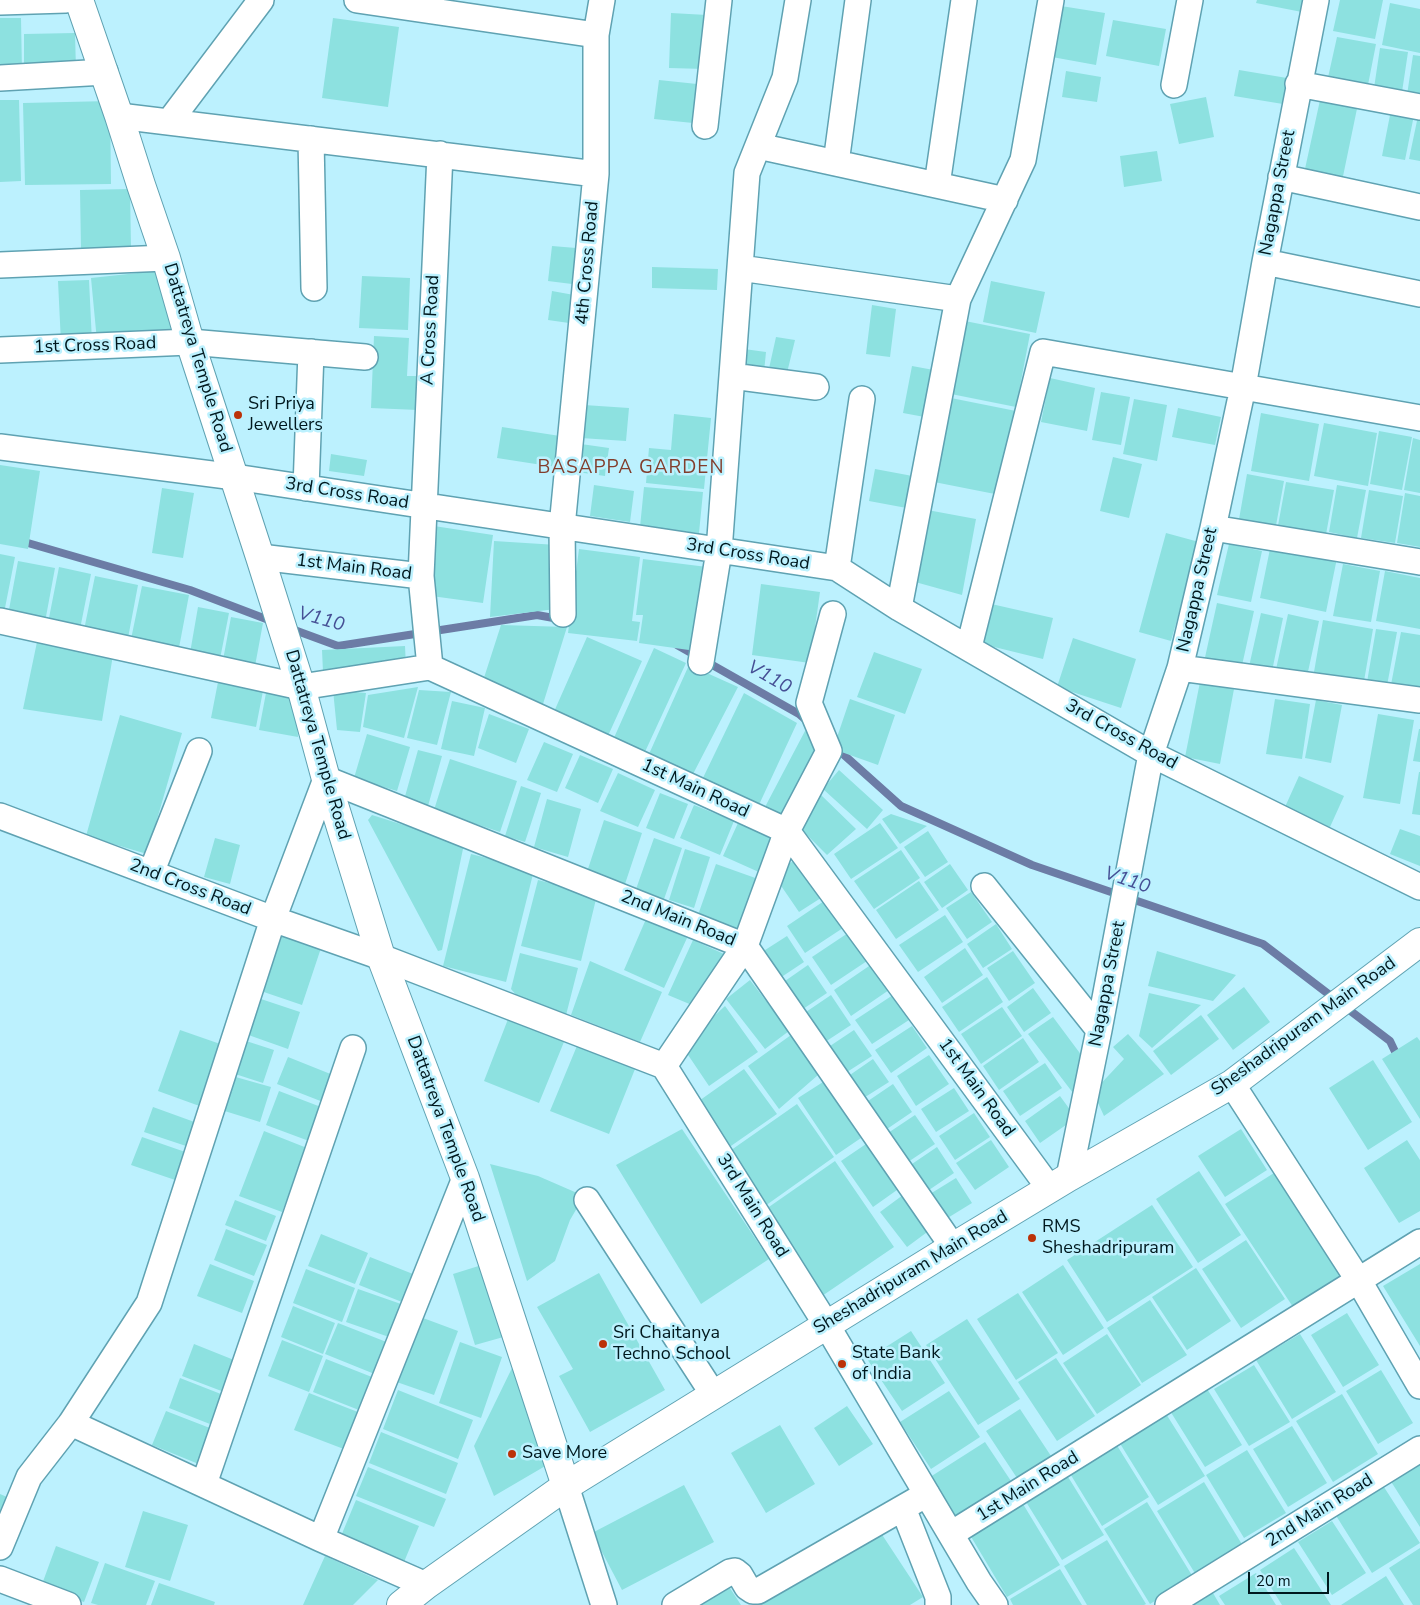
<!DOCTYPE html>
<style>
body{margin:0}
#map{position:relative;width:1420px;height:1605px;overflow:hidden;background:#bcf1fe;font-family:"Nunito Sans",sans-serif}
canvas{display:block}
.scale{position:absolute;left:1248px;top:1572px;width:81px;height:22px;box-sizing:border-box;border:2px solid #00181e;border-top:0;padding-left:6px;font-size:15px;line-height:18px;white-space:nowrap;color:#00181e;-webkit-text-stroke:4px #bcf1fe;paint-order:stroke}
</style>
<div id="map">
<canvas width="1420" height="1605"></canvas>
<div class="scale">20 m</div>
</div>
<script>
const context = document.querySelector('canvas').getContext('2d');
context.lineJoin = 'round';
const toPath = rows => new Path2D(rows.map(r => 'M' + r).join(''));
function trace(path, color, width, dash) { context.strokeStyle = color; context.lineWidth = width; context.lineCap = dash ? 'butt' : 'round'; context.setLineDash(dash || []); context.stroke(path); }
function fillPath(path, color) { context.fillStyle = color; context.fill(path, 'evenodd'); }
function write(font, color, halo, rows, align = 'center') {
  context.font = font + ' "Nunito Sans",sans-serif'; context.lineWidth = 5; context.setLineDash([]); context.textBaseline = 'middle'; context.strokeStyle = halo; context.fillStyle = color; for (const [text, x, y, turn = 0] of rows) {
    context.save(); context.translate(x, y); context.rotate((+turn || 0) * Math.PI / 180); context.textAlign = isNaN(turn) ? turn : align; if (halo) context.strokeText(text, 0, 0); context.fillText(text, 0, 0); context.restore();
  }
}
const stream = toPath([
 [21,541,190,590,274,622],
 [289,628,338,646,537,615,559,619],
 [677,645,799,714,807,721],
 [834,746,901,806,1032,865,1263,944,1335,999],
 [1344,1006,1390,1041,1399,1060]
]);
const building = toPath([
 [1257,0,1310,0,1307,13,1256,3],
 [1340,0,1383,0,1375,39,1333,31],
 [1390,3,1420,9,1420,53,1382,45],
 [1061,6,1105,13,1096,65,1052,57],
 [671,13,707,15,705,69,669,68],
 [0,18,21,18,22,73,0,73],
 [333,18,399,27,388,107,322,98],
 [1113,20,1166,29,1159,66,1106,56],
 [75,33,76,70,24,71,24,34],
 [1337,37,1376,44,1367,90,1327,82],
 [1380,48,1408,52,1402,92,1374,88],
 [1413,55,1420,56,1420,97,1407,95],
 [1239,70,1287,78,1283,104,1234,96],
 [1066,71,1101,77,1097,102,1062,97],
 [659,80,697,84,693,123,654,119],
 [1322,91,1359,99,1341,186,1303,178],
 [1206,97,1214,137,1179,144,1170,104],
 [0,100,19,100,21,181,0,182],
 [110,101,111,184,25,185,23,103],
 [1391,110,1414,115,1405,160,1382,156],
 [1418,116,1420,117,1420,161,1409,159],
 [1157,151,1162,181,1124,187,1120,156],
 [130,189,131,248,81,249,80,190],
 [552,246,576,248,572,284,548,281],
 [652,267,718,269,717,290,652,288],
 [156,271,177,335,97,341,91,278],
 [362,276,410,278,408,330,359,328],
 [89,280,92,342,61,343,58,281],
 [991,281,1045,292,1036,333,983,322],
 [552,291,574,295,569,323,548,320],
 [872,305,896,309,890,357,866,354],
 [965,321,1030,334,1016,407,951,394],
 [374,336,409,338,407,376,419,376,418,410,371,408],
 [776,337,795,340,786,377,768,373],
 [744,349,766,352,764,372,741,369],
 [912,366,939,371,930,418,903,413],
 [1050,378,1095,388,1087,431,1041,422],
 [1101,392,1130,397,1121,445,1092,440],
 [946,397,1021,412,1005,496,929,481],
 [1134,399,1167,405,1157,461,1123,454],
 [584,405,629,408,626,441,581,438],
 [1178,408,1221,417,1215,445,1172,437],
 [1261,413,1319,424,1309,481,1251,471],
 [674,414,711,418,704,489,646,483,649,448,671,450],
 [1324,423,1377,433,1368,486,1314,476],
 [502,427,560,436,555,467,497,458],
 [1379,431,1412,437,1402,490,1370,484],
 [1413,438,1420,440,1420,493,1404,490],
 [581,444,609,448,605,476,577,472],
 [331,454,367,460,364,476,329,471],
 [1113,457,1142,464,1129,518,1100,511],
 [0,465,40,471,28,549,0,544],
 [875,469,918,477,912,509,869,501],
 [1247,474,1284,481,1275,531,1238,525],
 [1286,482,1334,490,1325,540,1277,531],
 [594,485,634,491,630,522,590,516],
 [1337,485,1366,490,1357,538,1329,532],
 [644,487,703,492,699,533,640,527],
 [162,488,194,493,183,558,152,553],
 [1369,490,1403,496,1395,543,1361,538],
 [1405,493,1420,496,1420,547,1397,543],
 [922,509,976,519,962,595,908,580],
 [434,526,493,535,483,603,424,595],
 [1166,533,1199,542,1171,641,1139,632],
 [494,541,557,545,556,609,490,617],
 [1229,544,1262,551,1251,602,1217,595],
 [1271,544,1337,558,1326,612,1260,598],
 [579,549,640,557,632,621,640,622,637,641,568,633],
 [0,554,15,557,4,613,0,613],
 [643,559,707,567,696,651,639,643,643,615,636,615],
 [18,561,55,568,45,622,8,615],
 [1343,564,1380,571,1371,622,1333,616],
 [59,567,91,574,80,629,48,623],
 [1385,571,1420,578,1420,629,1376,621],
 [95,576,138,585,128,638,84,630],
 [761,584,820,592,810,663,752,655],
 [142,586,189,595,178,653,130,644],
 [987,603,1053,618,1043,659,978,643],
 [1217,603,1254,611,1241,670,1204,662],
 [198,607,229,613,220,659,190,653],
 [1261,613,1283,618,1271,676,1248,671],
 [1288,614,1319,621,1306,681,1275,674],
 [231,617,263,623,255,666,223,660],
 [1323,620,1373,629,1364,681,1314,672],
 [501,625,567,627,543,704,482,684],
 [1376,629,1397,632,1386,691,1366,688],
 [1401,632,1420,635,1420,695,1390,690],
 [587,637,642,661,607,738,553,714],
 [1073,638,1136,659,1121,708,1057,687],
 [37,642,113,655,102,721,23,709],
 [405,646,406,667,323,672,322,650],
 [654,648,686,663,644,754,613,740],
 [874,652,922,669,905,714,857,697],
 [689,665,738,687,692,776,649,754],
 [218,682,263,691,256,727,211,718],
 [1200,682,1234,689,1220,764,1185,757],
 [418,687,404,738,363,727,368,695],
 [333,690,366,693,360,732,337,730],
 [419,690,451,692,437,745,407,738],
 [266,693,296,699,298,737,259,730],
 [744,693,797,723,757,809,701,782],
 [850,699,895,715,878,765,833,749],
 [1275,699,1310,704,1302,759,1266,754],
 [1316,700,1342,705,1331,763,1305,758],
 [452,701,485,708,474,756,441,749],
 [489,714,529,729,516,763,478,748],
 [1378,714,1414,720,1400,804,1363,798],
 [120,715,182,733,147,854,86,836],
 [1419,729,1420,729,1420,762,1413,761],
 [805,731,822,739,781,816,765,807],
 [367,734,410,747,397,791,354,778],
 [544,742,573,754,557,792,527,780],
 [418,750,442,756,428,806,404,800],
 [580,755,613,769,598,803,565,788],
 [450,759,517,781,500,832,434,810],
 [839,770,883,810,867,829,823,789],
 [1419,772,1420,772,1420,815,1412,814],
 [618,773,655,790,638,827,600,811],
 [1299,776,1344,796,1330,827,1285,807],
 [521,786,541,793,525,842,505,836],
 [660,793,688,804,674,839,646,828],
 [820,794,856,829,827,855,799,827],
 [547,799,581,809,568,857,534,847],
 [694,805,734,821,720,855,680,838],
 [891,814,927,826,900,844,882,819],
 [372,815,464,844,442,950,438,951,368,820],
 [604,820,642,833,625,884,587,872],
 [738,823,776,840,761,873,723,856],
 [880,823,898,848,851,879,834,854],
 [1400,829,1420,836,1420,866,1390,854],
 [928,831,948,862,925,877,904,847],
 [215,838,240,845,230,884,204,877],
 [654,838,682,848,663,902,635,892],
 [685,849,710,857,694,908,669,900],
 [901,850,920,878,874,909,854,881],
 [471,854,534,870,506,982,443,966],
 [798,858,824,896,799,912,773,874],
 [716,864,761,880,743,931,698,915],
 [950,864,968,890,942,908,924,882],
 [538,880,597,895,581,961,521,946],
 [919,881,939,910,896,939,876,910],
 [971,892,992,922,967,939,946,908],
 [827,899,846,926,805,953,787,926],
 [945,915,963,942,918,972,899,945],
 [646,919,687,938,664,988,624,970],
 [996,924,1012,949,983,968,967,944],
 [276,929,322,945,302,1005,255,989],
 [851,931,870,959,831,985,812,957],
 [787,936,804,962,780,978,762,952],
 [693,940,724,954,699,1008,668,995],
 [965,948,983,975,942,1003,924,977],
 [1013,951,1035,983,1009,1001,987,968],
 [1157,951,1236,975,1213,1001,1148,986],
 [520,953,578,968,564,1023,529,1010,511,989],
 [590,961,662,992,640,1042,571,1015],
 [872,964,889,990,851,1016,834,990],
 [808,965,827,993,803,1009,785,981],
 [987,977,1003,1002,959,1032,942,1007],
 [750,980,789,1031,765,1049,726,999],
 [1244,987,1270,1022,1233,1050,1207,1015],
 [1033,988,1051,1013,1024,1032,1007,1007],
 [1149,993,1201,1005,1152,1048,1139,1036],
 [831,995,851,1025,822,1044,803,1014],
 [893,995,909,1020,872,1044,855,1020],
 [252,996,300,1012,288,1049,240,1032],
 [725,1006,758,1052,709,1086,682,1046],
 [1002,1007,1022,1036,981,1064,961,1034],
 [510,1014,566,1037,539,1103,484,1081],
 [1201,1015,1219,1039,1171,1075,1153,1051],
 [1053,1017,1082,1056,1073,1093,1028,1034],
 [912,1026,927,1048,891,1073,875,1050],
 [180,1030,226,1046,205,1108,158,1091],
 [854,1030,872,1056,847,1072,830,1046],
 [1128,1034,1164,1074,1104,1116,1093,1092,1124,1059,1113,1047],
 [791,1035,818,1075,779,1109,748,1066],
 [1417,1037,1420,1041,1420,1119,1382,1059],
 [1023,1038,1039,1062,999,1090,983,1066],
 [243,1040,274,1050,263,1083,232,1073],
 [579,1041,637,1064,609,1134,550,1111],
 [929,1055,949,1084,916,1106,897,1076],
 [288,1057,333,1075,323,1102,277,1084],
 [873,1059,889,1082,862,1099,847,1077],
 [1373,1060,1412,1122,1368,1150,1329,1088],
 [1045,1063,1062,1088,1020,1116,1003,1091],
 [744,1069,777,1114,728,1148,696,1103],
 [225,1074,271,1087,260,1122,215,1108],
 [823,1082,861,1138,836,1155,798,1098],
 [893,1084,912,1112,887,1129,868,1101],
 [954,1088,969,1111,936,1132,921,1109],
 [279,1091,321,1107,309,1141,266,1125],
 [1060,1096,1076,1118,1040,1143,1025,1121],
 [797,1104,834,1157,765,1206,727,1153],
 [153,1107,200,1124,192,1148,144,1132],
 [974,1113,990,1137,955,1160,939,1136],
 [915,1115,935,1144,908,1162,888,1133],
 [682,1129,769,1259,701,1304,616,1165],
 [1241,1129,1267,1170,1225,1197,1198,1156],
 [264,1131,307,1148,282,1212,239,1196],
 [142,1137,191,1154,181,1182,131,1165],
 [991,1140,1009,1167,975,1190,956,1163],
 [1407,1140,1420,1160,1420,1211,1399,1223,1364,1168],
 [866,1144,897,1190,873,1207,841,1161],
 [937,1147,954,1173,929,1190,912,1164],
 [835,1161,894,1247,822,1296,766,1209],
 [490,1164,538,1176,584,1196,570,1220,555,1261,527,1281],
 [1199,1171,1241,1235,1198,1263,1156,1199],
 [1274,1173,1341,1275,1293,1307,1225,1204],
 [956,1178,972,1203,946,1219,930,1194],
 [903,1195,930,1230,907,1247,880,1212],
 [235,1200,276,1216,266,1241,225,1225],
 [1152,1205,1193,1267,1107,1322,1067,1260],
 [226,1229,267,1245,254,1276,214,1260],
 [321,1234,368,1253,355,1284,308,1266],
 [1246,1240,1285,1299,1241,1328,1202,1269],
 [370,1257,413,1274,402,1302,359,1285],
 [210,1264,254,1281,242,1313,197,1296],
 [485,1264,507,1336,475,1345,453,1274],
 [1420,1264,1420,1346,1383,1286],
 [1063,1265,1104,1328,1063,1355,1022,1292],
 [1196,1268,1231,1321,1187,1350,1152,1297],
 [306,1269,355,1288,342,1322,293,1303],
 [599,1273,665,1390,590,1432,559,1376,573,1369,537,1307],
 [358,1289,401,1304,389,1337,346,1322],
 [1018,1293,1058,1353,1016,1380,977,1319],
 [1150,1300,1187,1355,1142,1383,1107,1328],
 [293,1306,335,1323,323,1354,281,1337],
 [1347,1313,1379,1365,1343,1387,1311,1335],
 [415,1315,458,1331,434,1395,391,1380],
 [967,1319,1020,1399,978,1425,926,1345],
 [338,1323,389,1343,377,1375,325,1354],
 [911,1331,945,1383,902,1411,867,1359],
 [1107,1334,1141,1385,1097,1414,1063,1363],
 [1300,1334,1336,1392,1292,1419,1256,1360],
 [282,1340,323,1356,309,1392,268,1376],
 [460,1342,502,1357,481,1418,439,1403],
 [194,1344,244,1364,232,1395,182,1376],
 [1056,1358,1095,1416,1057,1441,1018,1382],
 [326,1359,377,1379,364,1412,313,1392],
 [1254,1365,1290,1422,1249,1446,1214,1389],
 [512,1368,547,1465,494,1496,474,1446],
 [1381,1370,1413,1423,1378,1444,1346,1391],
 [180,1378,226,1396,215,1426,169,1408],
 [1204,1384,1242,1445,1205,1467,1167,1406],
 [398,1390,473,1420,458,1459,383,1429],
 [949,1391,980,1437,931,1469,900,1422],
 [309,1393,363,1414,349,1451,294,1430],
 [1342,1394,1378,1454,1333,1482,1296,1421],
 [847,1406,873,1444,839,1466,814,1428],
 [1020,1409,1051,1456,1017,1478,986,1431],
 [1163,1409,1205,1476,1158,1505,1116,1437],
 [166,1411,215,1430,201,1465,152,1445],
 [780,1425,815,1484,766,1513,731,1453],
 [1292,1426,1327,1483,1288,1507,1253,1449],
 [381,1432,458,1463,446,1494,369,1463],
 [1113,1439,1149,1497,1102,1526,1066,1467],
 [985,1442,1011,1481,953,1519,927,1479],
 [1247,1450,1286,1513,1244,1538,1206,1475],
 [1420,1461,1420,1527,1390,1480],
 [368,1467,446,1499,434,1527,356,1496],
 [1065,1472,1104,1535,1062,1560,1023,1497],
 [1204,1482,1243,1546,1196,1575,1157,1511],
 [1382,1484,1420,1543,1372,1573,1335,1514],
 [684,1485,714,1542,622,1590,592,1533],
 [0,1494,7,1497,0,1515],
 [356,1500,419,1526,404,1562,341,1536],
 [1147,1502,1193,1577,1150,1604,1104,1529],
 [1023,1504,1060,1565,1007,1597,970,1535],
 [143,1511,188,1525,170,1581,125,1567],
 [1332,1521,1366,1573,1332,1595,1298,1542],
 [877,1527,923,1597,910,1605,757,1605],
 [1107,1540,1146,1604,1144,1605,1087,1605,1064,1566],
 [56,1546,99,1562,84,1602,41,1587],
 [1294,1548,1331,1605,1282,1605,1260,1570],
 [1420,1548,1420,1605,1413,1605,1389,1568],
 [325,1556,378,1580,353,1605,303,1605],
 [105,1563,155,1581,146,1605,98,1605,91,1603],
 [1060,1569,1082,1605,1013,1605,1010,1599],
 [1256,1573,1276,1605,1225,1605,1219,1596],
 [1386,1576,1404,1605,1341,1605],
 [159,1583,215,1602,214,1605,151,1605],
 [728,1585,741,1605,698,1605],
 [1213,1593,1220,1605,1191,1605]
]);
const minor = toPath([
 [357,0,596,35],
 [0,2,66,0],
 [0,78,105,72],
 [1298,84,1420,107],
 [1174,85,1190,0],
 [119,116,596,174],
 [169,122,261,0],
 [705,126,719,0],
 [311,139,314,288],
 [758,146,1005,200],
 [836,163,858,0],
 [1281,177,1420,207],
 [937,185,964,0],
 [1265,262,1420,294],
 [0,265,166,258],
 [740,268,958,299],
 [0,350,190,342,365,357],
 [732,376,816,387],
 [0,447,235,477,837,568,899,608,1151,754,1420,887],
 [306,488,311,352],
 [1213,528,1420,562],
 [260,557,421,576,430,667,787,831,1050,1189],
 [837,568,862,399],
 [421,576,440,154],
 [899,608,958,299,1023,160,1051,0],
 [563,614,562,527,596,174,596,35,602,0],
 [0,621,301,687,430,667],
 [969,647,1043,352,1420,418],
 [701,662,719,551,747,173,785,78,798,0],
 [1180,668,1420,700],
 [0,816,273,919,381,957,664,1066,826,1324,979,1582,995,1605],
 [151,873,199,751],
 [984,886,1099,1030],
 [664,1066,745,946,787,831,829,751,809,703,833,614],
 [1232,1084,1359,1281,1420,1386],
 [1069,1177,1099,1030,1151,754,1180,668,1213,528,1243,387,1265,262,1316,0],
 [587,1200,713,1394],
 [71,1423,321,1539,426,1585],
 [204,1484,353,1048],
 [566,1486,604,1605],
 [903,1508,938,1597,938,1605],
 [951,1534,1420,1242],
 [321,1539,465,1178],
 [0,1547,29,1477,71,1423,149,1303,273,919,326,779,745,946,953,1247],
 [0,1579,68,1605],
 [675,1605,730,1572,735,1571,740,1575,747,1587,753,1591,758,1591,927,1494],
 [1168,1605,1420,1449]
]);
const tertiary = toPath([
 [79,0,119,116,141,185,166,258,190,342,260,557,301,687,326,779,381,957,465,1178,566,1486],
 [401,1605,426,1585,566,1486,953,1247,1069,1177,1232,1084,1420,942]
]);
const markers = [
 [238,415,5,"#bb3208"],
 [1032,1238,5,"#bb3208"],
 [603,1344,5,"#bb3208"],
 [842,1364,5,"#bb3208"],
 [512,1454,5,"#bb3208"]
];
const streetNames = [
 ["Nagappa Street",1278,193,-79],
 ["4th Cross Road",588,263,-85],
 ["A Cross Road",431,330,-87],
 ["1st Cross Road",95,346,-2],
 ["Dattatreya Temple Road",197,358,73],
 ["3rd Cross Road",347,494,9],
 ["3rd Cross Road",748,555,9],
 ["1st Main Road",354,568,7],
 ["Nagappa Street",1198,590,-77],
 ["3rd Cross Road",1121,735,29],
 ["Dattatreya Temple Road",317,745,74],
 ["1st Main Road",695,789,25],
 ["2nd Cross Road",190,888,21],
 ["2nd Main Road",678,919,22],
 ["Nagappa Street",1108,984,-79],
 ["Sheshadripuram Main Road",1304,1027,-36],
 ["1st Main Road",976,1088,54],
 ["Dattatreya Temple Road",445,1129,70],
 ["3rd Main Road",752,1206,58],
 ["Sheshadripuram Main Road",911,1273,-31],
 ["1st Main Road",1028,1487,-32],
 ["2nd Main Road",1320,1511,-32]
];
const poiNames = [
 ["Sri Priya",248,405],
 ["Jewellers",248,426],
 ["RMS",1042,1228],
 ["Sheshadripuram",1042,1249],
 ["Sri Chaitanya",613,1334],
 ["Techno School",613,1355],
 ["State Bank",852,1354],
 ["of India",852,1375],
 ["Save More",522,1454]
];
const neighbourhoodNames = [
 ["BASAPPA GARDEN",631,468]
];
const waterNames = [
 ["V110",321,620,16],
 ["V110",769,678,30],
 ["V110",1127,881,19]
];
trace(stream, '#6c7ca5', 8);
fillPath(building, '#8de1e0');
trace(minor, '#5fa2b2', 28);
trace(tertiary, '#5fa2b2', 30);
trace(minor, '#fff', 25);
trace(tertiary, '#fff', 28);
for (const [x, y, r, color] of markers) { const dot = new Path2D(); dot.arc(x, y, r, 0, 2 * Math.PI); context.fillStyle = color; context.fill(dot); trace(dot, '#bcf1fe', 2); }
write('18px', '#00181e', '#bcf1fe', streetNames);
write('18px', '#00181e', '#bcf1fe', poiNames, 'left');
context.letterSpacing = '1px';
write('19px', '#823d2c', '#bcf1fe', neighbourhoodNames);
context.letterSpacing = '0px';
write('italic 19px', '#465095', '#bcf1fe', waterNames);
</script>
